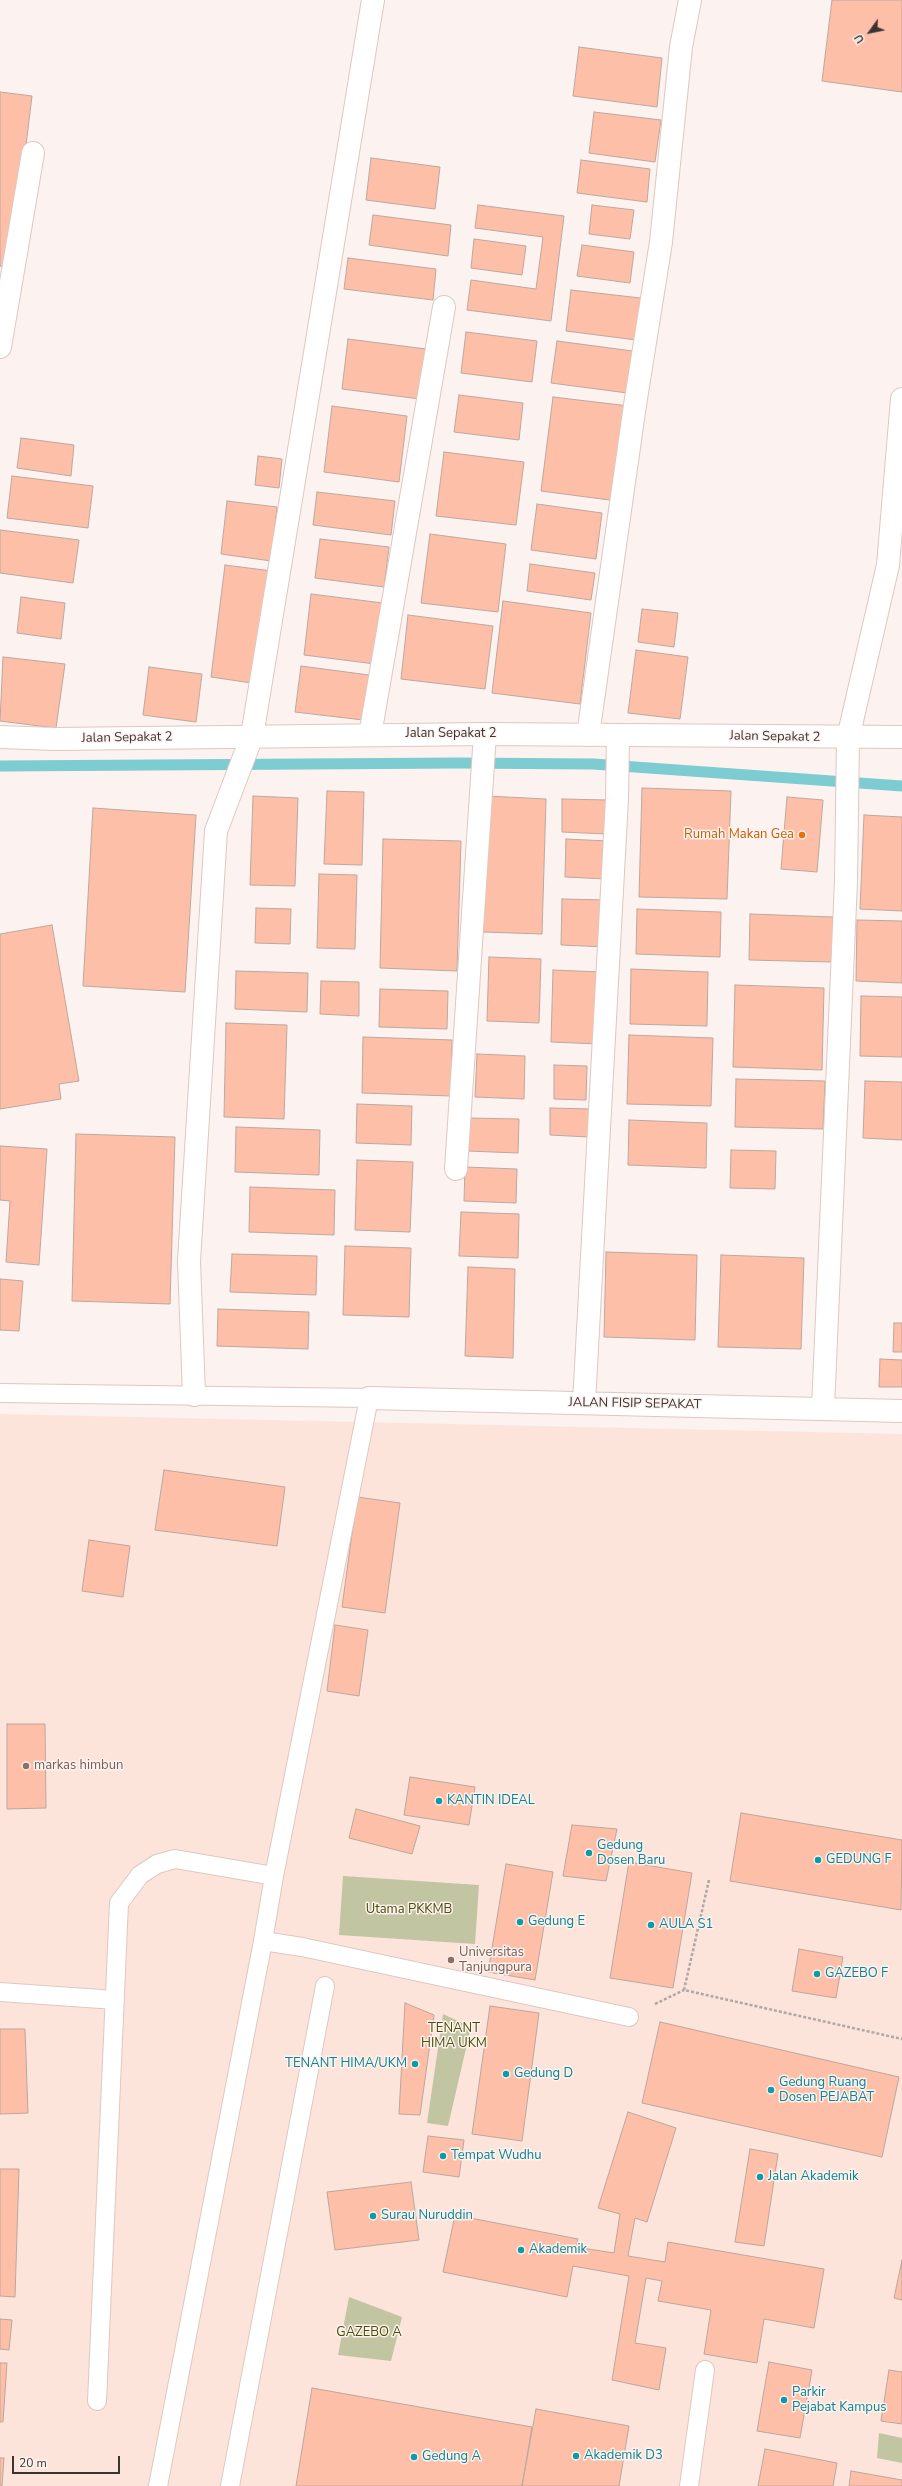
<!DOCTYPE html>
<style>
body{margin:0}
#map{position:relative;width:902px;height:2486px;overflow:hidden;background:#fcf2ef;font-family:"Nunito Sans",sans-serif}
canvas{display:block}
.north{position:absolute;left:850px;top:12px;width:40px;height:40px;-webkit-text-stroke:3px #fcf2ef;paint-order:stroke;rotate:237deg;font-size:11px;font-weight:700;line-height:16px;text-align:center;color:#3d3431}
.north::after{content:'';display:block;margin:auto;width:14px;height:18px;background:#3d3431;clip-path:polygon(50% 0,100% 100%,50% 72%,0 100%)}
.scale{position:absolute;left:12px;top:2456px;width:108px;height:18px;box-sizing:border-box;border:2px solid #3d3431;border-top:0;padding-left:5px;font-size:12px;line-height:14px;white-space:nowrap;color:#3d3431;-webkit-text-stroke:3px #fcf2ef;paint-order:stroke}
</style>
<div id="map">
<canvas width="902" height="2486"></canvas>
<div class="north">U</div>
<div class="scale">20 m</div>
</div>
<script>
const context = document.querySelector('canvas').getContext('2d');
context.lineJoin = 'round';
function fillPath(path, color) { context.fillStyle = color; context.fill(path, 'evenodd'); }
const toPath = rows => new Path2D(rows.map(r => 'M' + r).join(''));
function trace(path, color, width, dash) { context.strokeStyle = color; context.lineWidth = width; context.lineCap = dash ? 'butt' : 'round'; context.setLineDash(dash || []); context.stroke(path); }
function write(font, color, halo, rows, align = 'center') {
  context.font = font + ' "Nunito Sans",sans-serif'; context.lineWidth = 3; context.setLineDash([]); context.textBaseline = 'middle'; context.strokeStyle = halo; context.fillStyle = color; for (const [text, x, y, turn = 0] of rows) {
    context.save(); context.translate(x, y); context.rotate((+turn || 0) * Math.PI / 180); context.textAlign = isNaN(turn) ? turn : align; if (halo) context.strokeText(text, 0, 0); context.fillText(text, 0, 0); context.restore();
  }
}
const built = toPath([
 [0,1414,902,1434,902,2486,0,2486]
]);
const green = toPath([
 [343,1876,479,1885,475,1944,339,1935],
 [443,2014,471,2027,448,2126,427,2123],
 [349,2297,402,2317,391,2361,338,2355],
 [879,2433,902,2438,902,2463,877,2458]
]);
const stream = toPath([
 [0,766,459,763,593,764,902,786]
]);
const building = toPath([
 [832,0,902,0,902,92,822,81,832,0],
 [579,47,662,58,657,107,573,96,579,47],
 [0,92,32,96,11,268,0,266,0,92],
 [594,112,661,120,655,162,589,153,594,112],
 [371,158,440,167,435,209,366,200,371,158],
 [581,160,650,169,647,202,577,193,581,160],
 [478,205,564,216,551,321,467,310,471,280,536,289,543,237,475,228,478,205],
 [592,205,634,210,630,239,589,234,592,205],
 [373,215,451,225,448,256,369,245,373,215],
 [474,239,526,246,522,275,471,268,474,239],
 [582,245,634,252,630,283,577,276,582,245],
 [348,258,436,269,433,300,344,289,348,258],
 [571,290,649,299,644,341,566,331,571,290],
 [466,332,537,341,532,382,461,373,466,332],
 [348,339,426,349,420,399,342,389,348,339],
 [557,341,640,352,635,394,551,383,557,341],
 [459,395,523,403,519,440,454,432,459,395],
 [553,397,629,406,617,501,541,491,553,397],
 [332,406,407,416,399,482,324,472,332,406],
 [21,438,74,445,71,476,17,468,21,438],
 [444,452,524,462,516,525,436,516,444,452],
 [258,456,282,459,279,488,255,485,258,456],
 [12,476,93,486,88,528,7,518,12,476],
 [317,492,395,501,391,535,313,525,317,492],
 [227,501,277,507,271,561,221,554,227,501],
 [537,504,602,513,596,559,531,550,537,504],
 [0,530,79,540,73,583,0,573,0,530],
 [430,534,506,544,498,612,421,603,430,534],
 [320,539,389,547,384,587,315,578,320,539],
 [530,564,595,573,591,600,527,591,530,564],
 [225,565,272,571,258,684,211,677,225,565],
 [311,594,383,603,375,664,304,655,311,594],
 [21,597,65,603,61,639,17,633,21,597],
 [503,601,591,613,580,704,492,693,503,601],
 [642,609,678,613,674,647,638,642,642,609],
 [408,615,493,626,485,689,401,679,408,615],
 [636,650,688,657,680,719,628,713,636,650],
 [3,657,65,664,56,728,0,721,3,657],
 [301,666,369,675,363,720,295,712,301,666],
 [149,667,202,674,196,722,143,715,149,667],
 [642,788,731,791,727,899,639,897,642,788],
 [327,791,364,792,362,865,324,864,327,791],
 [253,796,298,798,295,886,250,885,253,796],
 [487,796,546,799,542,934,483,932,487,796],
 [787,797,823,800,817,872,781,869,787,797],
 [562,799,608,800,607,834,562,832,562,799],
 [93,808,196,815,185,992,83,986,93,808],
 [864,815,902,817,902,911,860,909,864,815],
 [383,839,461,841,457,971,380,968,383,839],
 [566,839,608,841,606,879,565,877,566,839],
 [319,874,357,875,355,949,317,948,319,874],
 [562,899,608,900,607,947,561,945,562,899],
 [256,908,291,909,290,944,255,943,256,908],
 [637,909,721,912,720,957,636,954,637,909],
 [750,914,833,917,832,962,749,960,750,914],
 [857,920,902,921,902,983,856,981,857,920],
 [52,925,79,1081,59,1084,61,1099,0,1109,0,934,52,925],
 [489,957,541,959,539,1023,487,1021,489,957],
 [631,969,708,972,707,1026,630,1024,631,969],
 [553,970,601,972,599,1044,551,1042,553,970],
 [236,971,308,973,307,1012,235,1009,236,971],
 [321,981,359,982,359,1016,320,1014,321,981],
 [735,985,824,988,822,1070,733,1067,735,985],
 [380,989,448,991,447,1029,379,1027,380,989],
 [861,996,902,997,902,1057,860,1056,861,996],
 [226,1023,287,1025,284,1119,224,1117,226,1023],
 [629,1035,713,1038,711,1106,627,1104,629,1035],
 [363,1037,452,1040,451,1096,362,1093,363,1037],
 [477,1054,525,1056,524,1099,475,1097,477,1054],
 [554,1065,587,1066,586,1100,554,1099,554,1065],
 [736,1079,825,1081,823,1129,735,1127,736,1079],
 [865,1081,902,1082,902,1140,863,1138,865,1081],
 [357,1104,412,1106,411,1145,356,1143,357,1104],
 [550,1108,590,1109,589,1137,550,1135,550,1108],
 [468,1118,519,1119,518,1153,468,1151,468,1118],
 [629,1120,707,1123,706,1168,628,1165,629,1120],
 [236,1127,320,1130,319,1175,235,1172,236,1127],
 [76,1134,175,1137,170,1304,72,1301,76,1134],
 [0,1146,47,1149,39,1265,6,1262,10,1201,0,1200,0,1146],
 [731,1150,776,1151,775,1189,730,1188,731,1150],
 [357,1160,413,1162,410,1232,355,1230,357,1160],
 [465,1167,517,1169,516,1203,464,1201,465,1167],
 [250,1187,335,1190,334,1235,249,1232,250,1187],
 [461,1212,519,1214,518,1258,459,1256,461,1212],
 [345,1246,411,1248,409,1317,343,1315,345,1246],
 [606,1252,697,1255,695,1340,604,1337,606,1252],
 [232,1254,317,1256,316,1295,230,1292,232,1254],
 [721,1255,804,1258,801,1349,718,1347,721,1255],
 [468,1267,515,1269,513,1358,465,1356,468,1267],
 [0,1279,23,1281,19,1331,0,1330,0,1279],
 [218,1309,309,1312,308,1349,217,1346,218,1309],
 [894,1323,902,1323,902,1352,893,1352,894,1323],
 [880,1359,902,1360,902,1387,879,1387,880,1359],
 [164,1470,285,1487,277,1546,155,1530,164,1470],
 [357,1497,400,1503,385,1613,342,1607,357,1497],
 [89,1540,130,1546,123,1597,82,1591,89,1540],
 [335,1625,368,1630,359,1696,327,1691,335,1625],
 [7,1724,45,1724,46,1808,7,1809,7,1724],
 [410,1777,475,1787,469,1825,404,1815,410,1777],
 [356,1809,420,1826,412,1854,349,1838,356,1809],
 [741,1813,902,1840,901,1910,730,1881,741,1813],
 [572,1825,617,1829,606,1881,563,1876,572,1825],
 [629,1862,692,1873,673,1988,610,1978,629,1862],
 [506,1864,553,1872,535,1980,488,1972,506,1864],
 [799,1949,843,1957,836,1998,792,1991,799,1949],
 [405,2003,434,2015,420,2115,399,2114,405,2003],
 [490,2006,539,2013,522,2141,472,2134,490,2006],
 [660,2022,899,2077,882,2157,642,2103,660,2022],
 [0,2029,25,2029,28,2113,0,2114,0,2029],
 [628,2112,676,2128,647,2222,635,2218,628,2256,665,2262,668,2242,824,2269,814,2328,764,2319,757,2363,704,2354,711,2310,658,2301,662,2281,646,2278,635,2343,666,2348,659,2390,612,2380,629,2276,573,2266,567,2297,443,2272,455,2215,578,2239,576,2247,614,2253,620,2214,598,2208,628,2112],
 [428,2136,464,2140,459,2177,423,2172,428,2136],
 [750,2149,778,2154,764,2246,735,2242,750,2149],
 [0,2169,19,2169,15,2297,0,2296,0,2169],
 [411,2182,419,2240,335,2250,327,2192,411,2182],
 [902,2260,902,2300,894,2298,902,2260],
 [0,2319,12,2320,9,2350,0,2349,0,2319],
 [769,2362,812,2370,800,2438,757,2431,769,2362],
 [0,2363,7,2363,3,2422,0,2422,0,2363],
 [889,2370,902,2372,902,2424,881,2421,889,2370],
 [312,2388,532,2427,522,2486,296,2486,312,2388],
 [536,2409,629,2426,619,2486,522,2486,536,2409],
 [765,2449,837,2463,833,2486,758,2486,765,2449],
 [0,2458,4,2458,2,2486,0,2486,0,2458],
 [851,2471,902,2480,902,2486,849,2486,851,2471]
]);
const path = toPath([
 [709,1880,684,1990,902,2039],
 [655,2004,684,1990]
]);
const service = toPath([
 [0,1393,369,1398,274,1876,263,1941,158,2486],
 [263,1941,302,1947,629,2017],
 [0,1992,115,2000],
 [97,2401,119,1903,140,1875,157,1864,175,1859,274,1876],
 [230,2486,325,1986],
 [689,2486,705,2370]
]);
const minor = toPath([
 [0,347,33,153],
 [370,735,444,307],
 [588,735,635,405,661,242,681,47,690,0],
 [456,1169,485,734],
 [194,1395,189,1261,216,831,252,736,373,0],
 [369,1398,902,1411],
 [584,1403,617,799,618,735],
 [823,1408,846,881,848,738,888,565,902,399]
]);
const tertiary = toPath([
 [0,737,55,739,485,734,902,737]
]);
const markers = [
 [802,835,4,"#e8710a"],
 [26,1766,4,"#8d6e63"],
 [439,1801,4,"#0f9aa8"],
 [589,1853,4,"#0f9aa8"],
 [818,1860,4,"#0f9aa8"],
 [520,1922,4,"#0f9aa8"],
 [651,1925,4,"#0f9aa8"],
 [451,1960,4,"#8d6e63"],
 [817,1974,4,"#0f9aa8"],
 [415,2064,4,"#0f9aa8"],
 [506,2074,4,"#0f9aa8"],
 [771,2090,4,"#0f9aa8"],
 [443,2156,4,"#0f9aa8"],
 [760,2177,4,"#0f9aa8"],
 [373,2216,4,"#0f9aa8"],
 [521,2250,4,"#0f9aa8"],
 [784,2400,4,"#0f9aa8"],
 [576,2456,4,"#0f9aa8"],
 [414,2457,4,"#0f9aa8"]
];
const streetNames = [
 ["Jalan Sepakat 2",451,734],
 ["Jalan Sepakat 2",775,737,1],
 ["Jalan Sepakat 2",127,738,-1],
 ["JALAN FISIP SEPAKAT",635,1404,1]
];
const foodNames = [
 ["Rumah Makan Gea",794,835]
];
const educationNames = [
 ["markas himbun",34,1766],
 ["Universitas",459,1953],
 ["Tanjungpura",459,1968]
];
const cultureNames = [
 ["KANTIN IDEAL",447,1801],
 ["Gedung",597,1846],
 ["Dosen Baru",597,1861],
 ["GEDUNG F",826,1860],
 ["Gedung E",528,1922],
 ["AULA S1",659,1925],
 ["GAZEBO F",825,1974],
 ["TENANT HIMA/UKM",407,2064,"right"],
 ["Gedung D",514,2074],
 ["Gedung Ruang",779,2083],
 ["Dosen PEJABAT",779,2098],
 ["Tempat Wudhu",451,2156],
 ["Jalan Akademik",768,2177],
 ["Surau Nuruddin",381,2216],
 ["Akademik",529,2250],
 ["Parkir",792,2393],
 ["Pejabat Kampus",792,2408],
 ["Akademik D3",584,2456],
 ["Gedung A",422,2457]
];
const parkNames = [
 ["Utama PKKMB",409,1910],
 ["TENANT",454,2029],
 ["HIMA UKM",454,2044],
 ["GAZEBO A",369,2333]
];
fillPath(built, '#fde4db');
fillPath(green, '#c2c5a1');
trace(stream, '#7cccd1', 11);
fillPath(building, '#fdbfa8');
trace(building, '#bda79f', 1);
trace(service, '#dec8bf', 20);
trace(minor, '#dec8bf', 24);
trace(tertiary, '#dec8bf', 24);
trace(path, '#b0a7a4', 2.5, [3, 2]);
trace(service, '#fff', 18);
trace(minor, '#fff', 22);
trace(tertiary, '#fff', 22);
for (const [x, y, r, color] of markers) { const dot = new Path2D(); dot.arc(x, y, r, 0, 2 * Math.PI); context.fillStyle = color; context.fill(dot); trace(dot, '#fcf2ef', 1.5); }
write('13px', '#3d3431', '#fcf2ef', streetNames);
write('13px', '#c56008', '#fcf2ef', foodNames, 'right');
write('13px', '#785e54', '#fcf2ef', educationNames, 'left');
write('13px', '#0d838f', '#fcf2ef', cultureNames, 'left');
write('13px', '#4b4d04', '#fcf2ef', parkNames);
</script>
